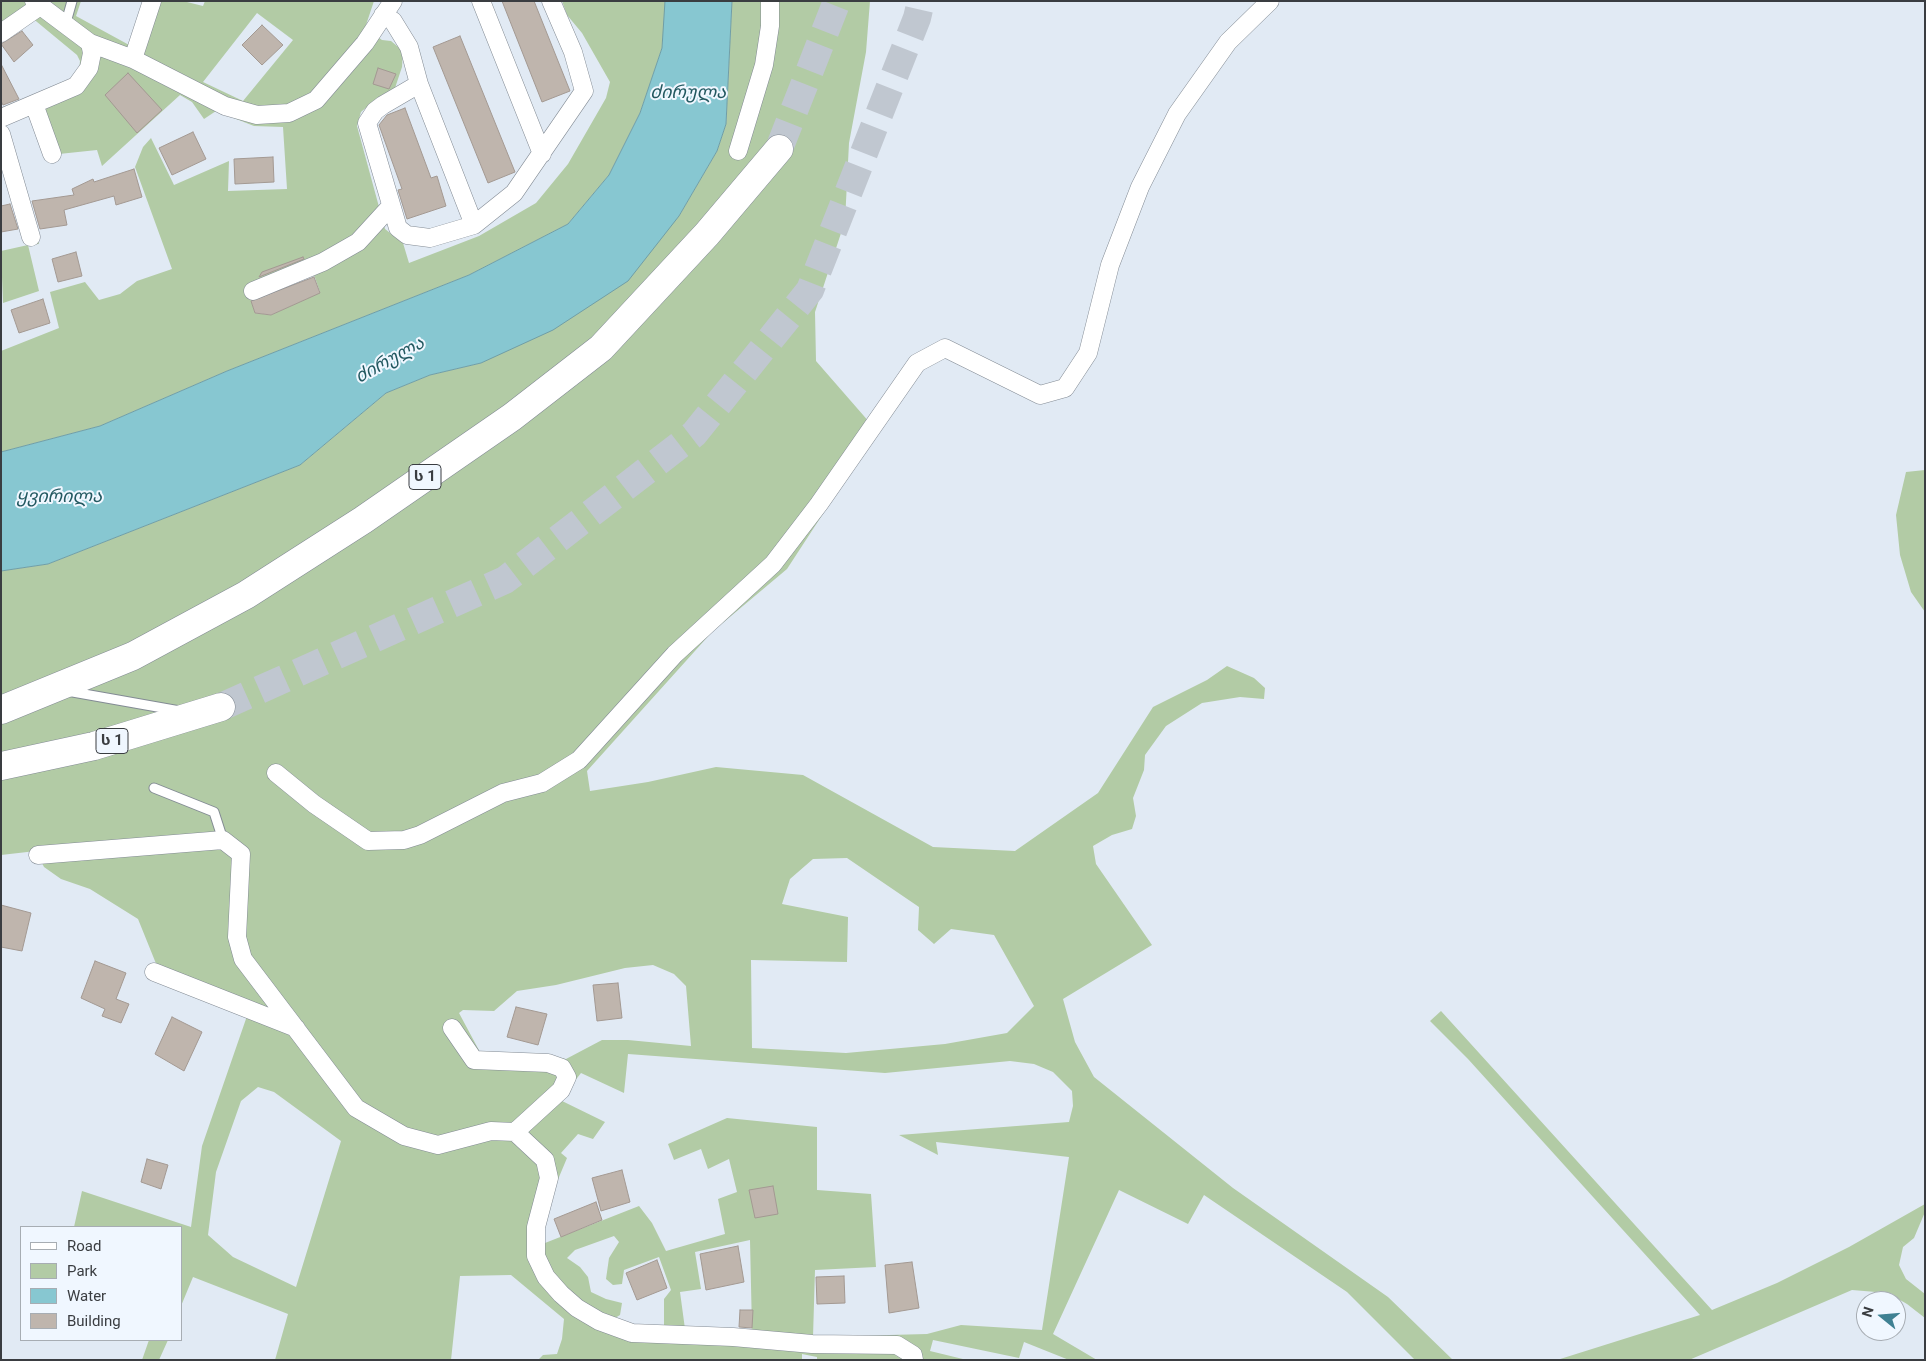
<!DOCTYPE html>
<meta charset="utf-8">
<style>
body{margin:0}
#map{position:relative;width:1926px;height:1361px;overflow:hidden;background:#e1eaf4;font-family:Roboto,sans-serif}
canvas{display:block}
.frame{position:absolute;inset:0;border:2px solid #3a3d41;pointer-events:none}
.legend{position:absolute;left:20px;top:1226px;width:162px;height:115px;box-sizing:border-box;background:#f0f7ff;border:1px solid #a7adb3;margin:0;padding:6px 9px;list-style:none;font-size:15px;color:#3a3d41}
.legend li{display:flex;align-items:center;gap:10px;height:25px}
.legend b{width:25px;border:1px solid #a7adb3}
.north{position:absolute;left:1856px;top:1291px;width:50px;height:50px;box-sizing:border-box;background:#f0f7ff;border:1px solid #a7adb3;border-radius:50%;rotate:287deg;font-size:14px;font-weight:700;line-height:20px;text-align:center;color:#3a3d41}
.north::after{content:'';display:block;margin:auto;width:18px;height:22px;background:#3f8193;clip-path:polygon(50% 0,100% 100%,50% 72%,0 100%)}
</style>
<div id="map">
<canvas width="1926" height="1361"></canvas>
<div class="frame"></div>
<ul class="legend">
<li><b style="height:6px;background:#fff"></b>Road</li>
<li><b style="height:14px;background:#b2cba5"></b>Park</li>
<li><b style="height:14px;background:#87c7d1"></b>Water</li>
<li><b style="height:14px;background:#bfb5ad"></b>Building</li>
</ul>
<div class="north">N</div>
</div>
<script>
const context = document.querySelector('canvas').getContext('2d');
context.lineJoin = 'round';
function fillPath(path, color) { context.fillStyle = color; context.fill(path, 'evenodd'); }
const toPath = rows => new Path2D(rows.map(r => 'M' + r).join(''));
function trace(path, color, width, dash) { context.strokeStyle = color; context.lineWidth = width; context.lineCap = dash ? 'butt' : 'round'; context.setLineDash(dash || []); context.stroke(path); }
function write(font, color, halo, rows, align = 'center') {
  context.font = font + ' Roboto,"Noto Sans Georgian",sans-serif'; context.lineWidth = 4; context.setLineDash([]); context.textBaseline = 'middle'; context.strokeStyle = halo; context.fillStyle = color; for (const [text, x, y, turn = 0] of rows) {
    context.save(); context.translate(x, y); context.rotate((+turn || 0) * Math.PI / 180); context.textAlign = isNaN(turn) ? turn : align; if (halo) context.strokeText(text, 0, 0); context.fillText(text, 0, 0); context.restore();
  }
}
const green = toPath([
 [1,1,81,1,76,16,131,46,145,1,183,1,203,6,205,1,374,1,365,28,382,40,391,41,403,51,402,67,395,88,377,98,361,112,357,126,385,229,403,243,409,263,479,236,536,203,568,164,606,98,610,82,582,33,567,15,562,1,665,1,666,8,662,48,640,113,609,175,568,224,469,275,227,371,100,426,1,452,1,351,59,328,50,292,85,282,99,300,120,294,137,281,172,269,135,167,143,147,151,138,174,185,229,161,228,191,287,189,283,127,254,126,216,111,204,119,192,102,180,95,102,166,97,150,59,154,31,115,4,125,39,244,28,245,39,291,3,303,1,251,28,245,1,154,1,109,73,79,79,71,80,61,77,55,31,17,1,37],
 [257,13,293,40,243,101,203,82],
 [314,275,320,292,271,315,255,313,251,298],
 [732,1,870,1,866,52,849,143,845,221,815,312,816,361,877,431,787,569,712,632,587,771,590,791,648,782,716,767,803,775,933,847,1015,851,1098,793,1153,707,1207,680,1227,666,1254,678,1265,688,1264,699,1240,697,1202,703,1166,726,1145,755,1144,770,1133,798,1136,816,1132,829,1112,835,1093,846,1096,864,1152,945,1063,999,1075,1042,1094,1077,1233,1188,1388,1297,1453,1360,1415,1360,1347,1292,1204,1195,1188,1224,1119,1190,1053,1334,1097,1360,1069,1360,1024,1342,1019,1358,933,1340,930,1351,967,1360,817,1360,817,1357,802,1354,802,1360,538,1360,543,1355,557,1354,562,1339,564,1319,511,1275,460,1276,451,1360,275,1360,288,1314,193,1277,181,1306,181,1227,74,1227,82,1191,191,1227,202,1146,247,1016,157,966,138,919,90,889,61,879,44,867,36,851,1,855,1,571,48,564,300,465,386,393,430,375,481,363,679,216,717,151,726,124],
 [847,858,919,907,918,930,934,944,951,929,994,935,1034,1006,1007,1033,945,1044,846,1053,752,1048,751,960,847,962,848,917,782,904,790,879,813,859],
 [653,965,674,974,686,986,691,1046,628,1040,602,1040,566,1059,544,1055,481,1054,459,1013,463,1010,494,1011,517,991,556,985,625,968],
 [628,1054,885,1073,1010,1061,1034,1064,1053,1072,1072,1091,1073,1106,1069,1122,899,1135,938,1155,936,1142,1069,1157,1042,1330,961,1325,927,1334,813,1337,815,1270,876,1267,871,1194,817,1190,817,1127,727,1118,668,1144,674,1160,701,1149,708,1169,729,1159,737,1192,718,1199,725,1234,666,1251,652,1223,639,1206,545,1243,544,1226,554,1189,567,1158,561,1153,578,1134,593,1139,605,1122,560,1100,581,1073,624,1093],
 [258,1087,274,1092,341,1141,296,1287,233,1257,208,1235,216,1172,241,1101],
 [614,1236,619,1242,609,1258,606,1279,613,1285,622,1284,624,1270,659,1257,671,1290,664,1299,664,1329,640,1326,615,1318,620,1315,622,1303,606,1299,591,1292,588,1277,580,1267,567,1258,575,1250],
 [750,1240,752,1330,685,1329,680,1292,701,1289,695,1252],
 [1925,470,1925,612,1911,592,1900,555,1896,515,1906,472],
 [1441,1011,1712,1310,1777,1283,1849,1247,1925,1204,1925,1212,1914,1238,1903,1247,1899,1265,1906,1279,1925,1294,1925,1318,1907,1304,1888,1293,1852,1290,1689,1360,1557,1360,1700,1315,1468,1059,1430,1021],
 [149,1340,168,1340,159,1360,142,1360]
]);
const water = toPath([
 [665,1,732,1,726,124,717,151,679,216,628,281,553,330,481,363,430,375,386,393,300,465,48,564,1,571,1,452,100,426,227,371,469,275,568,224,609,175,640,113,662,48,665,1]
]);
const building = toPath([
 [502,1,534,1,570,91,542,102,502,1],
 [262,25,283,45,262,65,242,45,262,25],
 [22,31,33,45,14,62,1,44,22,31],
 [460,36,515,172,488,183,433,47,460,36],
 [1,64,19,99,3,105,1,101,1,64],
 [378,68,396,74,389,89,373,84,378,68],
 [128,73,162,110,137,133,105,95,128,73],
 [405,108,431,178,437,176,446,206,407,219,398,190,402,189,379,125,387,115,405,108],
 [193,132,206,159,172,175,159,148,193,132],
 [273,157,274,182,235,184,234,159,273,157],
 [134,169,142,197,116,205,114,196,64,210,67,225,40,229,32,201,74,195,72,189,93,179,94,182,134,169],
 [10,204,18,229,1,232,1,206,10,204],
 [76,252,82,276,58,282,52,259,76,252],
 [303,257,304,259,259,277,262,272,303,257],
 [314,277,320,293,271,315,255,313,251,301,314,277],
 [43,299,50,323,19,333,11,310,43,299],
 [1,905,31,913,22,951,1,947,1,905],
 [95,961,126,973,116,999,129,1004,121,1023,102,1016,105,1009,81,998,95,961],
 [618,983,622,1018,597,1021,593,985,618,983],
 [516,1007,547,1014,538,1045,507,1037,516,1007],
 [172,1017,202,1032,184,1071,155,1054,172,1017],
 [147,1159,168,1165,161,1189,141,1182,147,1159],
 [622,1170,630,1202,601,1211,592,1178,622,1170],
 [773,1186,778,1214,755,1218,749,1190,773,1186],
 [596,1202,602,1220,561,1237,554,1219,596,1202],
 [738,1246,744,1282,706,1290,700,1254,738,1246],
 [657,1260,667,1288,637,1300,626,1273,657,1260],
 [912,1262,919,1308,889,1313,885,1265,912,1262],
 [844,1276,845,1303,817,1304,816,1277,844,1276],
 [740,1310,753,1310,752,1328,739,1327,740,1310]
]);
const highwayTunnel = toPath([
 [779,149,837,1],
 [221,707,505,580,694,434,810,290,917,18,921,1]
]);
const lane = toPath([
 [65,26,72,1],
 [67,691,180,711],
 [154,788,214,812,223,840]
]);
const street = toPath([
 [34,1,90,43,133,59,225,106,257,115,289,113,316,100,365,43,393,1],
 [481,1,542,154],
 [383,15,393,21,409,47,419,84,383,105,375,111,367,123,398,228,407,235,430,238,474,225,514,193,584,91,573,52,551,1],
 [1,33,40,6],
 [133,59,152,1],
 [419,84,474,225],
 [34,104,52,154],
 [1,118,76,86,89,68,92,53,90,43],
 [1,134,31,237],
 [738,151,764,65,770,26,770,1],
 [253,291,323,262,358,242,390,207],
 [276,773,314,804,368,841,404,840,420,835,503,793,542,783,579,760,675,654,773,564,819,504,917,363,945,348,1040,395,1065,388,1088,353,1110,265,1140,187,1177,114,1228,42,1270,1],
 [38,855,223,840,241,854,237,937,243,959,356,1108,404,1136,438,1145,491,1131,515,1132,561,1090,567,1077,562,1068,548,1063,474,1060,452,1028],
 [154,972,296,1028],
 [515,1132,545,1160,549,1178,536,1227,536,1256,546,1277,561,1294,577,1308,599,1321,632,1333,733,1337,812,1344,897,1345,913,1355,914,1360]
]);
const highway = toPath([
 [1,710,133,656,246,595,363,520,512,417,601,348,707,234,779,149],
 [1,766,94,746,221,707]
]);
const shields = [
 [425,477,32],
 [112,741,32]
];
const shieldNames = [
 ["ს 1",425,477],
 ["ს 1",112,741]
];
const waterNames = [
 ["ძირულა",688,93],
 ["ძირულა",390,361,-29],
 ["ყვირილა",59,497]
];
fillPath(green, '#b2cba5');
fillPath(water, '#87c7d1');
trace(water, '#709ea6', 1);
fillPath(building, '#bfb5ad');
trace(building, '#a39992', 1);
trace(highwayTunnel, '#c0c7d0', 28, [28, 14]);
trace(lane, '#838b94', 11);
trace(street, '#838b94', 19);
trace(highway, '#838b94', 29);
trace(lane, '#fff', 9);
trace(street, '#fff', 18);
trace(highway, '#fff', 28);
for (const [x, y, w] of shields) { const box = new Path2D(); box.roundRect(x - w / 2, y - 12.5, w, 25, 4); context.fillStyle = '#f0f7ff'; context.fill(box); trace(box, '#3a3d41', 1); }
write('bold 15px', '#3a3d41', null, shieldNames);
write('italic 18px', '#225860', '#f0f7ff', waterNames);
</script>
